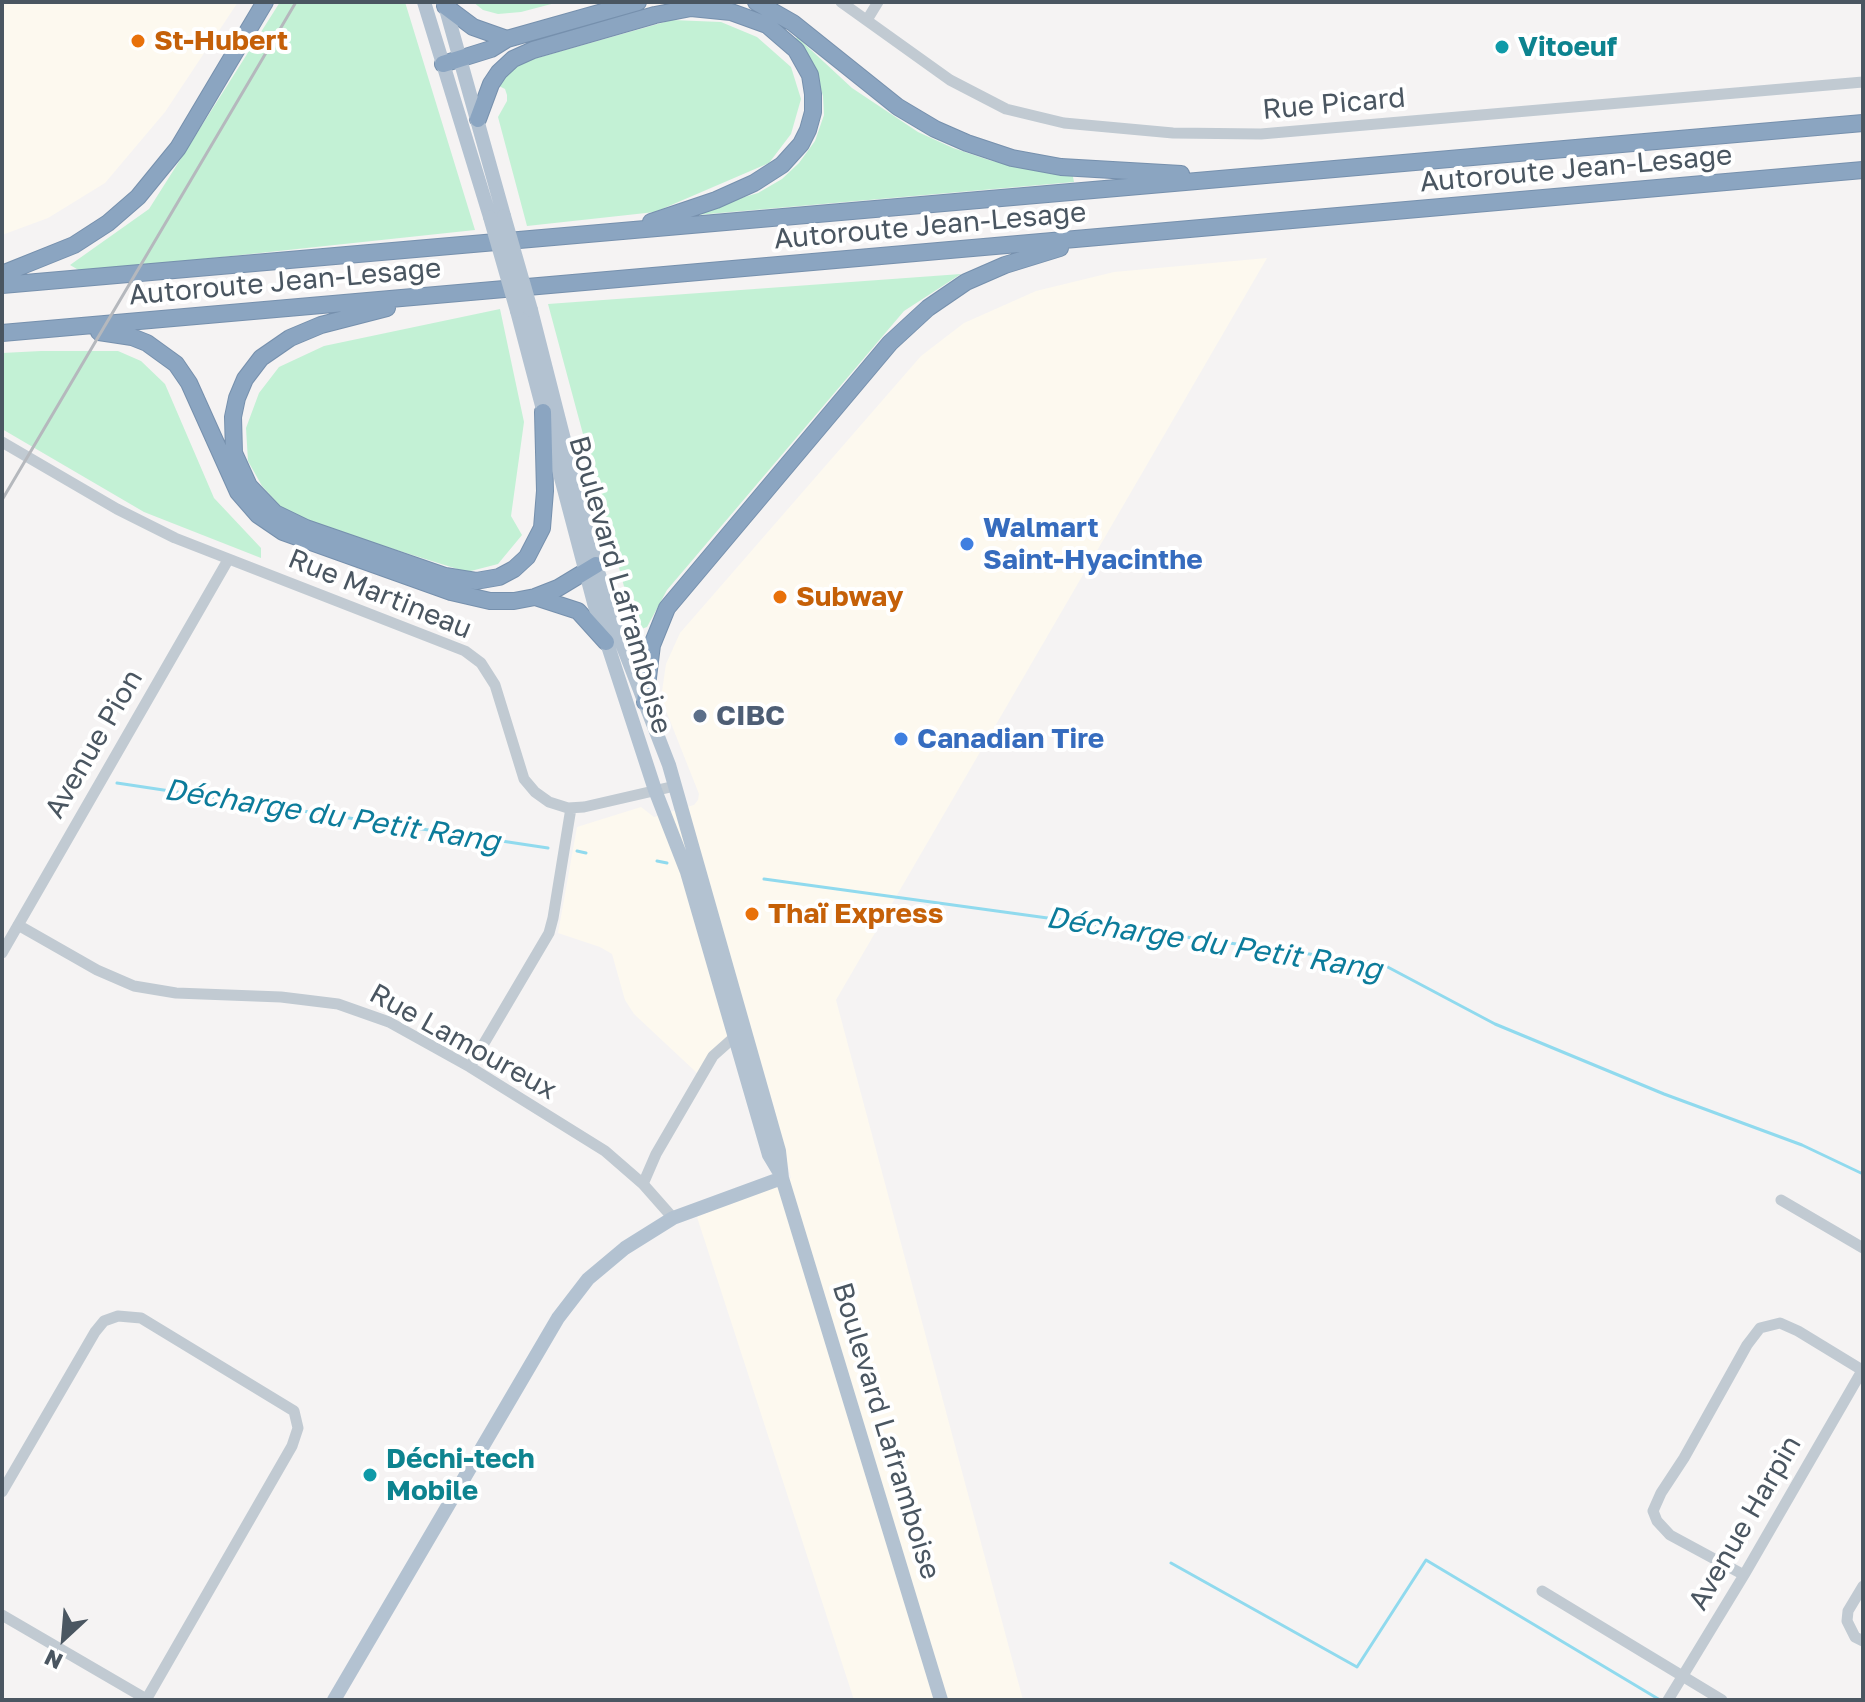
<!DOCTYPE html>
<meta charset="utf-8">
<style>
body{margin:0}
#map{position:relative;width:1865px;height:1702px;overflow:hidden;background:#f5f3f3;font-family:"Golos Text",sans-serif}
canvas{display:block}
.frame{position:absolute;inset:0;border:4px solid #4a5661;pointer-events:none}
.north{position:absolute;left:24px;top:1598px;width:80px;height:80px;-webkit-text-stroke:6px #fff;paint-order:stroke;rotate:206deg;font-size:22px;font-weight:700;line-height:32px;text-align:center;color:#4a5661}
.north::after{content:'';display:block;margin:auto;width:28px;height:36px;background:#4a5661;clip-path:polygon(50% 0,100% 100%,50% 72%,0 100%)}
</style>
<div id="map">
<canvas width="1865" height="1702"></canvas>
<div class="frame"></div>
<div class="north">N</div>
</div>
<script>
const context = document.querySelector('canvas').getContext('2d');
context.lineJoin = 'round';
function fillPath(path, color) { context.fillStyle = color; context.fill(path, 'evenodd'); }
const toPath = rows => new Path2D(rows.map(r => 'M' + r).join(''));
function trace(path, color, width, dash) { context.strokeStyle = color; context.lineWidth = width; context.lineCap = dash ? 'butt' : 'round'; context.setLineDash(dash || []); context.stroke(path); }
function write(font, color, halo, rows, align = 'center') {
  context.font = font + ' "Golos Text",sans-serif'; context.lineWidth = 8; context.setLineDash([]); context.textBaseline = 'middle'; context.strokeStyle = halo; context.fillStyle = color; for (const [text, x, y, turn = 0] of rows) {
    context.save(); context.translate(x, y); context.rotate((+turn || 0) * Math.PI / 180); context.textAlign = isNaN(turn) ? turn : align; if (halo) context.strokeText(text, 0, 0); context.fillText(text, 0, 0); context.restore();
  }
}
const commercial = toPath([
 [2,2,238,2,165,112,105,183,48,218,2,235],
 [1267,258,836,1000,1023,1700,854,1700,697,1217,791,1178,774,1107,747,1016,697,1073,634,1014,625,1000,612,954,600,947,558,933,577,827,641,807,654,817,694,805,698,800,699,794,661,698,666,664,680,633,921,356,964,323,1036,291,1114,272]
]);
const green = toPath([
 [280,2,405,2,475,230,82,272,70,265,149,209],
 [473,2,559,2,521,12,498,14,483,10],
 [672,20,721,22,757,37,791,67,801,99,791,134,769,163,655,212,527,226,498,117,507,101,507,95,505,89,497,85,519,63],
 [797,37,852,88,918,132,953,148,992,161,1072,172,1074,182,697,215,697,211,758,193,782,179,799,163,815,141,824,115,823,96,815,69,795,40],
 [961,274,904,311,667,590,647,627,636,631,548,304],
 [500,309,524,422,511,516,522,535,498,564,467,572,316,525,284,510,262,486,248,461,246,428,259,393,279,367,324,346],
 [41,351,118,351,141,361,165,384,214,498,261,548,261,558,144,512,2,429,2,353]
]);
const stream = toPath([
 [117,783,548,848],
 [577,851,586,853],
 [657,861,667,863],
 [764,879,1382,964,1495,1024,1664,1094,1802,1145,1863,1174],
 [1171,1563,1357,1667,1426,1560,1660,1700]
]);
const minor = toPath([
 [841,2,950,80,1006,109,1064,123,1173,133,1261,134,1863,82],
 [867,20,878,2],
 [2,442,117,509,175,538,465,651,481,663,495,685,524,779,535,792,549,802,568,808,584,807,675,786],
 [18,925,97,970,134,986,176,993,281,997,338,1004,389,1022,470,1067,605,1151,643,1184,673,1218],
 [2,953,228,560],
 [470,1067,549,933,553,918,571,808],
 [643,1184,656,1154,713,1056,740,1032],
 [1781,1200,1863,1248],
 [2,1492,95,1332,104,1321,118,1316,141,1318,294,1411,298,1428,292,1446,146,1700],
 [1744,1575,1670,1535,1657,1521,1653,1511,1661,1493,1684,1458,1747,1345,1760,1328,1780,1323,1798,1331,1862,1370],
 [1863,1586,1848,1611,1847,1621,1855,1637,1863,1641],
 [1542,1591,1722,1700],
 [2,1615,148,1700],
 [1668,1700,1744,1575,1863,1369]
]);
const major = toPath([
 [424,2,490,217],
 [444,2,504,216],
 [531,310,596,565,617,631,669,765,779,1151,782,1178,941,1700],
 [517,311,594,603,655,790,687,872,769,1155,778,1170],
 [334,1700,558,1318,588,1279,625,1248,673,1218,782,1178]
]);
const highway = toPath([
 [756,2,793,23,898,107,935,129,967,143,1012,158,1061,167,1181,174],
 [445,6,473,27,507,39],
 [443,64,491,49,507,39,638,2],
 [478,119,491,84,499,72,513,59,533,50,655,15,691,8,731,12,767,25,796,50,810,75,813,94,813,112,808,130,801,144,782,165,754,183,716,200,651,222],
 [2,274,74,245,108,223,138,197,178,148,265,2],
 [2,285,1863,123],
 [387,308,321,325,290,338,261,358,245,379,237,398,233,417,234,453,249,486,275,513,306,528,445,576,476,581,499,577,514,569,527,557,542,528,545,491,543,412],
 [99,332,132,337,147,343,176,364,189,383,238,492,258,515,283,532,451,592,490,601,514,601,535,597,558,588,596,565],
 [2,333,1863,170],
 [535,597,578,611,606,642],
 [645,702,652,645,667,608,890,343,928,308,966,282,1005,265,1060,248]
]);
const rail = toPath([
 [2,500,296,2]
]);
const majorBridge = toPath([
 [504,216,531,310],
 [490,217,517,311]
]);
const markers = [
 [138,41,8,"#e8710a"],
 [1502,47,8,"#0f9aa8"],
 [967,544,8,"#3f7fe0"],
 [780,597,8,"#e8710a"],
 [700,716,8,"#5c6f8a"],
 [901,739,8,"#3f7fe0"],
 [752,914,8,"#e8710a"],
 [370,1475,8,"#0f9aa8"]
];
const foodNames = [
 ["St-Hubert",154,41],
 ["Subway",796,597],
 ["Thaï Express",768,914]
];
const cultureNames = [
 ["Vitoeuf",1518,47],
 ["Déchi-tech",386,1459],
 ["Mobile",386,1491]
];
const streetNames = [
 ["Rue Picard",1334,104,-5],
 ["Autoroute Jean-Lesage",1576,169,-5],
 ["Autoroute Jean-Lesage",930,226,-5],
 ["Autoroute Jean-Lesage",285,282,-5],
 ["Boulevard Laframboise",620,585,74],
 ["Rue Martineau",380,594,22],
 ["Avenue Pion",94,744,-60],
 ["Rue Lamoureux",463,1042,29],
 ["Boulevard Laframboise",886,1431,73],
 ["Avenue Harpin",1745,1523,-60]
];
const shopNames = [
 ["Walmart",983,528],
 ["Saint-Hyacinthe",983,560],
 ["Canadian Tire",917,739]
];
const serviceNames = [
 ["CIBC",716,716]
];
const waterNames = [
 ["Décharge du Petit Rang",332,816,9],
 ["Décharge du Petit Rang",1214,944,9]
];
fillPath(commercial, '#fdf9ef');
fillPath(green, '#c3f1d5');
trace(stream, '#90daee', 3);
trace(highway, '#7690ad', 18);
trace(minor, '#c1cad2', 11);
trace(major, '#b3c2d1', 14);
trace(highway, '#8ba5c1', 16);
trace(rail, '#b5b8bd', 3);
trace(majorBridge, '#b3c2d1', 14);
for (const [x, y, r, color] of markers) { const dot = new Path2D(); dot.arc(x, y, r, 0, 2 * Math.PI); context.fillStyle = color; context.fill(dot); trace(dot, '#fff', 3); }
write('bold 28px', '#c56008', '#fff', foodNames, 'left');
write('bold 28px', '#0d838f', '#fff', cultureNames, 'left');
write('28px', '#4a5661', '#fff', streetNames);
write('bold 28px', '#366cbe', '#fff', shopNames, 'left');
write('bold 28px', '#4e5e75', '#fff', serviceNames, 'left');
write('italic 30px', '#0c7c9b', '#fff', waterNames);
</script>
